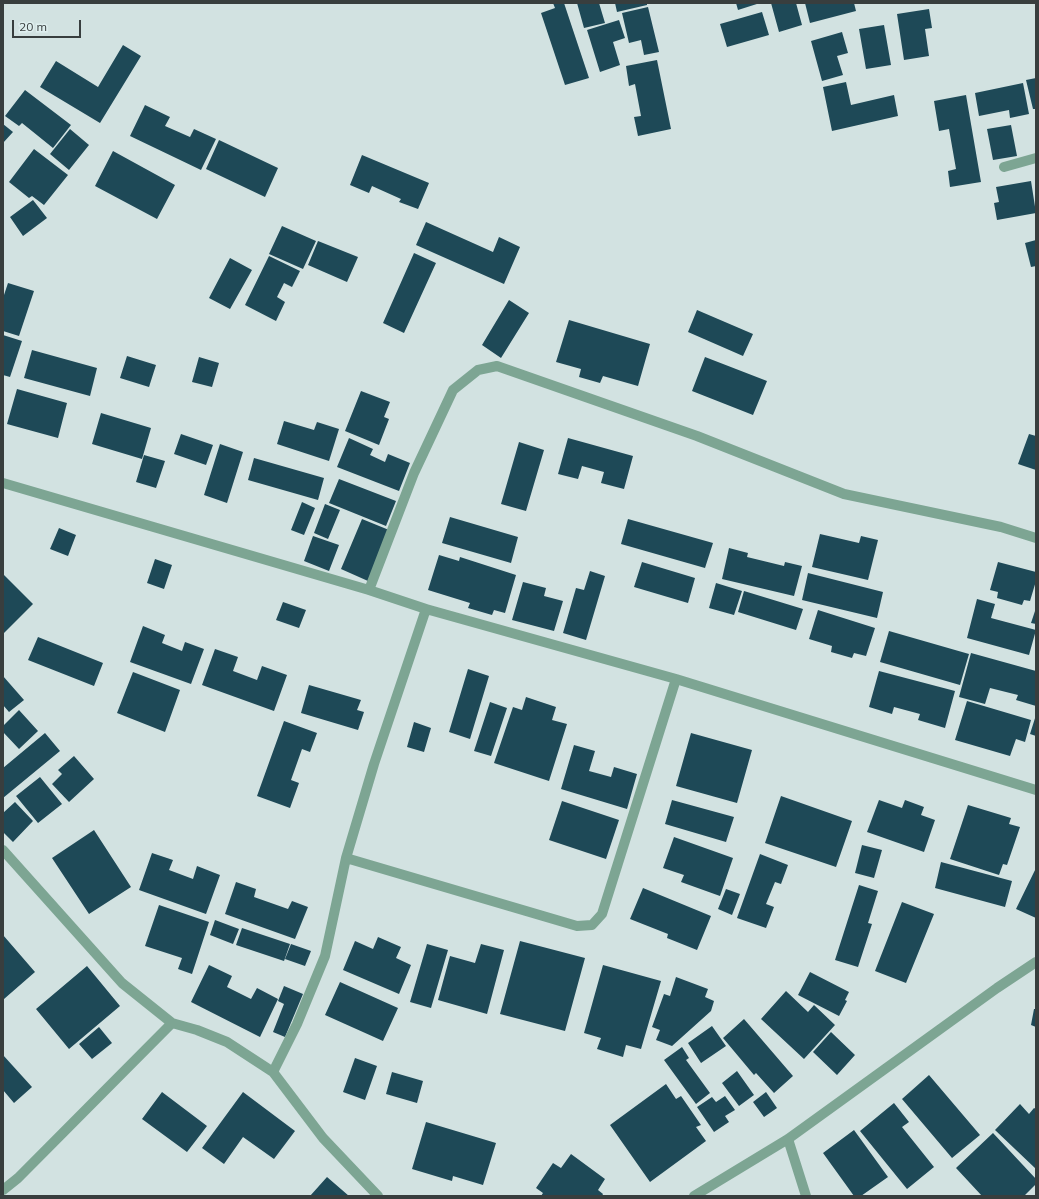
<!DOCTYPE html>
<style>
body{margin:0}
#map{position:relative;width:1039px;height:1199px;overflow:hidden;background:#d2e2e1;font-family:Mulish,sans-serif}
canvas{display:block}
.frame{position:absolute;inset:0;border:4px solid #383e3e;pointer-events:none}
.scale{position:absolute;left:12px;top:20px;width:69px;height:18px;box-sizing:border-box;border:2px solid #383e3e;border-top:0;padding-left:5px;font-size:12px;line-height:14px;white-space:nowrap;color:#383e3e;-webkit-text-stroke:3px #dfefef;paint-order:stroke}
</style>
<div id="map">
<canvas width="1039" height="1199"></canvas>
<div class="frame"></div>
<div class="scale">20 m</div>
</div>
<script>
const context = document.querySelector('canvas').getContext('2d');
context.lineJoin = 'round';
function fillPath(path, color) { context.fillStyle = color; context.fill(path, 'evenodd'); }
const toPath = rows => new Path2D(rows.map(r => 'M' + r).join(''));
function trace(path, color, width, dash) { context.strokeStyle = color; context.lineWidth = width; context.lineCap = dash ? 'butt' : 'round'; context.setLineDash(dash || []); context.stroke(path); }
const building = toPath([
 [553,3,564,3,589,78,565,85,541,13,555,8],
 [577,3,599,3,605,23,584,28],
 [615,3,647,3,647,5,617,12],
 [736,3,760,3,738,10],
 [771,3,796,3,802,25,779,32],
 [805,3,854,3,856,11,810,23],
 [648,7,659,52,644,55,641,40,629,43,622,13],
 [929,9,932,28,925,29,929,56,904,60,897,14],
 [762,12,769,35,727,47,720,24],
 [619,20,625,38,613,42,620,65,600,72,587,30],
 [884,25,891,65,866,69,859,29],
 [842,32,848,53,837,56,843,75,822,81,811,41],
 [123,45,141,56,100,123,40,87,56,61,98,87],
 [657,60,671,129,638,136,634,117,641,116,635,84,629,86,626,66],
 [1036,78,1036,109,1033,109,1026,80],
 [846,82,851,105,894,95,898,116,832,131,823,87],
 [1023,83,1029,114,1010,118,1009,110,979,116,975,93],
 [25,90,71,125,53,148,22,123,19,126,5,116],
 [966,95,981,182,950,187,948,171,956,169,949,129,939,131,934,101],
 [145,105,170,117,165,126,190,137,194,129,216,139,201,170,130,136],
 [3,124,13,132,3,143],
 [1011,125,1017,156,993,160,987,129],
 [70,129,89,145,69,170,50,154],
 [219,140,278,168,265,197,206,169],
 [34,149,68,175,44,205,32,196,29,198,9,182],
 [113,151,175,185,157,219,95,186],
 [362,155,429,183,418,209,399,202,401,199,372,186,369,193,350,185],
 [1031,181,1036,213,997,220,994,203,999,202,996,187],
 [33,200,47,218,23,236,10,217],
 [426,222,493,252,499,237,520,247,504,284,416,245],
 [282,226,316,241,303,269,269,254],
 [1036,240,1036,266,1031,267,1025,243],
 [318,241,358,257,347,282,308,265],
 [414,253,436,263,404,333,383,323],
 [269,256,300,271,292,287,284,283,277,297,285,302,276,321,245,305],
 [230,258,252,270,230,309,209,298],
 [8,283,34,291,19,336,3,331,3,298],
 [509,300,529,313,501,358,482,345],
 [697,310,753,334,743,356,688,332],
 [569,320,650,344,638,386,603,376,600,383,579,377,581,369,556,362],
 [3,335,22,341,10,377,3,375],
 [32,350,97,368,90,396,24,378],
 [127,356,156,365,149,387,120,378],
 [199,357,219,363,212,387,192,382],
 [705,357,767,381,753,415,692,391],
 [17,389,67,403,58,438,7,424],
 [361,391,390,402,384,417,389,419,379,445,345,431],
 [101,413,151,428,142,459,92,444],
 [284,421,314,430,317,422,339,429,329,461,277,444],
 [181,434,213,445,206,465,174,454],
 [1029,434,1036,436,1036,470,1018,464],
 [349,438,373,449,370,455,385,462,388,454,410,463,399,491,337,467],
 [568,438,633,456,624,489,601,483,604,472,582,466,578,479,558,474],
 [519,442,544,450,526,511,501,504],
 [220,444,243,452,227,503,204,495],
 [144,455,165,461,156,488,136,482],
 [254,458,324,478,318,500,248,480],
 [339,479,396,501,386,526,329,503],
 [302,502,315,508,304,535,291,530],
 [325,504,340,510,328,539,314,533],
 [450,517,518,537,511,563,442,543],
 [362,519,389,530,368,581,341,569],
 [628,519,713,543,705,568,621,544],
 [59,528,76,535,68,556,50,549],
 [820,534,859,543,861,536,878,540,868,580,812,567],
 [313,536,339,545,329,571,304,561],
 [729,548,748,553,747,557,784,566,785,562,802,566,794,596,722,579],
 [439,555,459,561,460,557,516,575,505,613,494,610,492,615,468,608,470,603,428,590],
 [155,559,172,565,164,589,147,583],
 [642,562,695,578,688,603,634,587],
 [998,562,1036,572,1036,581,1030,601,1024,600,1022,605,997,598,998,592,990,590],
 [590,571,605,576,586,640,563,633,576,588,584,590],
 [808,573,883,592,877,618,802,600],
 [3,574,33,604,3,634],
 [523,582,546,588,544,596,563,601,554,631,512,620],
 [716,583,742,591,734,615,709,608],
 [744,591,803,609,796,630,738,612],
 [977,599,995,604,991,618,1036,630,1029,655,967,638],
 [283,602,306,610,299,628,276,620],
 [1036,608,1036,624,1031,623],
 [818,610,875,628,866,656,854,653,852,658,831,652,832,646,809,639],
 [143,626,165,635,162,643,182,651,185,642,204,649,191,684,130,662],
 [889,631,969,654,960,685,880,662],
 [38,637,103,663,94,686,28,660],
 [215,649,238,657,233,671,257,680,262,666,287,675,274,711,202,685],
 [971,653,1036,671,1036,706,1016,700,1018,695,990,688,985,704,959,697],
 [468,669,489,676,470,739,449,732],
 [879,671,955,691,945,728,918,720,920,714,894,707,892,714,869,707],
 [133,672,180,690,165,732,117,713],
 [3,676,24,700,9,712,3,705],
 [309,685,361,700,357,710,364,712,358,730,301,713],
 [526,697,556,707,552,720,567,724,549,781,494,763,513,707,522,710],
 [967,701,1031,720,1025,742,1016,739,1010,756,955,740],
 [490,702,507,708,491,756,474,751],
 [19,710,38,731,19,749,3,732,3,726],
 [1036,715,1036,736,1030,734],
 [284,721,317,733,310,752,302,749,291,780,299,783,290,808,257,796],
 [414,722,431,728,424,752,407,747],
 [45,733,60,751,3,798,3,768],
 [691,733,752,750,737,803,676,786],
 [574,745,595,751,589,771,611,777,614,767,637,774,627,809,561,789],
 [74,756,94,779,69,802,52,784,62,774,58,770],
 [40,777,62,804,38,823,16,796],
 [781,796,852,821,836,867,765,843],
 [672,800,734,817,726,842,665,824],
 [879,800,902,808,905,800,924,807,921,815,935,820,924,852,867,832],
 [562,801,619,820,606,859,549,840],
 [15,802,33,821,13,842,3,832,3,813],
 [968,805,1011,818,1009,824,1020,827,1007,865,1003,864,999,875,950,859],
 [94,830,131,887,89,914,52,858],
 [674,837,733,858,720,896,681,882,684,875,663,868],
 [862,845,882,850,874,878,855,873],
 [152,853,173,860,169,870,193,879,197,866,220,875,206,914,139,890],
 [760,854,788,865,781,884,775,882,766,904,774,907,766,928,737,918],
 [941,862,1012,881,1005,907,935,888],
 [1036,868,1036,918,1016,909],
 [236,882,256,889,254,897,288,909,292,901,308,907,295,939,225,914],
 [859,885,878,891,868,923,872,924,858,967,835,960],
 [643,888,711,916,697,950,667,938,668,934,630,919],
 [726,889,740,894,732,915,718,909],
 [902,902,934,914,906,983,875,971],
 [159,905,209,922,192,974,178,969,182,958,145,946],
 [215,920,239,929,233,944,210,935],
 [242,928,290,944,284,961,236,945],
 [3,935,35,972,4,999,3,997],
 [378,937,401,947,396,958,411,965,399,994,343,970,355,941,373,949],
 [520,941,585,958,565,1031,500,1014],
 [291,944,311,951,305,966,285,959],
 [427,944,448,950,431,1008,410,1002],
 [481,944,504,950,487,1014,438,1000,450,956,475,963],
 [209,965,232,976,227,987,251,999,257,988,278,999,260,1037,191,1002],
 [603,965,661,981,641,1049,626,1045,623,1057,597,1049,601,1038,584,1033],
 [87,966,120,1006,69,1049,36,1009],
 [810,972,849,992,845,1000,847,1001,839,1016,798,995],
 [676,977,708,989,705,997,714,1001,711,1011,672,1046,656,1040,660,1030,652,1027,664,994,670,996],
 [340,982,398,1008,383,1041,325,1015],
 [284,986,303,994,285,1037,273,1032,284,1004,278,1001],
 [786,991,808,1012,814,1005,835,1025,804,1059,761,1019],
 [1034,1009,1036,1009,1036,1027,1031,1025],
 [744,1019,793,1076,774,1093,756,1073,754,1075,723,1038],
 [712,1026,726,1046,701,1063,688,1043],
 [99,1027,112,1043,92,1059,79,1044],
 [831,1032,855,1055,837,1075,813,1052],
 [682,1047,689,1058,686,1060,710,1093,696,1104,664,1060],
 [3,1055,32,1087,14,1103,3,1090],
 [355,1058,377,1066,365,1100,343,1092],
 [737,1071,754,1095,739,1106,722,1083],
 [392,1072,423,1081,417,1103,386,1094],
 [929,1075,980,1135,952,1158,902,1099],
 [666,1084,676,1099,681,1096,701,1125,696,1127,706,1141,650,1182,610,1125],
 [162,1092,207,1126,187,1152,142,1119],
 [243,1092,295,1131,274,1159,243,1137,224,1164,202,1148],
 [766,1092,777,1108,764,1117,753,1102],
 [725,1096,735,1110,725,1116,729,1122,714,1132,697,1107,712,1097,716,1102],
 [894,1103,909,1122,902,1127,934,1167,907,1189,860,1131],
 [1020,1104,1029,1114,1034,1108,1036,1109,1036,1169,995,1130],
 [426,1122,496,1143,483,1185,453,1176,452,1181,412,1169],
 [854,1130,888,1177,861,1196,854,1196,823,1153],
 [993,1133,1036,1179,1036,1184,1024,1196,982,1196,956,1168],
 [571,1154,605,1179,598,1190,603,1194,602,1196,541,1196,543,1193,536,1188,553,1163,561,1168],
 [327,1177,349,1196,310,1196]
]);
const minor = toPath([
 [1004,167,1036,158],
 [3,483,369,590,426,609,676,679,1036,790],
 [369,590,414,473,453,390,478,370,497,366,697,436,844,494,1001,527,1036,538],
 [3,850,122,983,172,1023,197,1030,227,1042,273,1072,323,1138,378,1196],
 [346,858,577,926,592,925,602,914,676,679],
 [273,1072,297,1024,325,956,346,858,374,764,426,609],
 [788,1139,806,1196],
 [3,1190,18,1178,172,1023],
 [694,1196,788,1139,997,988,1036,962]
]);
fillPath(building, '#1e4957');
trace(minor, '#7da593', 10);
</script>
